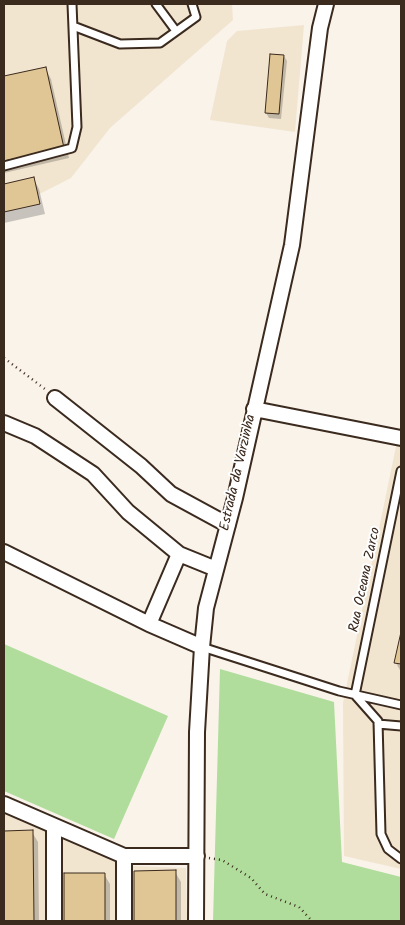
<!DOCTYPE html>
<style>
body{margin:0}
#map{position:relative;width:405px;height:925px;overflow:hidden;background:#f9f3ea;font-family:Kalam,sans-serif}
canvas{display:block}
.frame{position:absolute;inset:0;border:5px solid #3b2a1e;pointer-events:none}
</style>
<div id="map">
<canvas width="405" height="925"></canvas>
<div class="frame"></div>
</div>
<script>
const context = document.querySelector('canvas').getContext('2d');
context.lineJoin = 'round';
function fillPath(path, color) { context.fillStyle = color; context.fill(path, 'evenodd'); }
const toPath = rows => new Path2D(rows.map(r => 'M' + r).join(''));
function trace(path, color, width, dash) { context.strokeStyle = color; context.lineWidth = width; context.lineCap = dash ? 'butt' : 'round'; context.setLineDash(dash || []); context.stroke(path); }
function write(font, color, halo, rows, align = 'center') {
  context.font = font + ' Kalam,sans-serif'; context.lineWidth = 4; context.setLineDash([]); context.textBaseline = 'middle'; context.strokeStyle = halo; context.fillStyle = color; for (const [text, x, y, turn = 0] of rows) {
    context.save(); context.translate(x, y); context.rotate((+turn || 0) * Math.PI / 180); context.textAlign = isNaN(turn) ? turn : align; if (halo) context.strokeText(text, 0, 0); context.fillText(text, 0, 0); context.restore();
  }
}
const built = toPath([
 [4,4,232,4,233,20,110,128,71,178,4,212],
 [304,25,295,132,210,120,227,41,237,31],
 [401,422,401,869,344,856,343,703],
 [4,810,134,866,186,868,187,921,4,921]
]);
const green = toPath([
 [4,644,168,716,114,839,4,791],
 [220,669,334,702,342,862,401,877,401,921,213,921]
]);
const shadow = toPath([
 [284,56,287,61,281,119,269,118,266,113],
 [45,68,51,79,69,158,4,173,4,77],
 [33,178,39,189,45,214,4,223,4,185],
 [401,638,401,672,396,663],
 [4,832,32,832,38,842,39,921,4,921],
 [135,872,175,872,181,882,181,921,135,921],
 [65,874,104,874,110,884,110,921,65,921]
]);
const building = toPath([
 [270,54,284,55,279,114,265,113,270,54],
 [46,67,64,148,4,161,4,76,46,67],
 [34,177,40,204,4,212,4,184,34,177],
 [401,632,401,664,394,663,401,632],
 [33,830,34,921,4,921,4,831,33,830],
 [176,870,176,921,134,921,134,871,176,870],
 [64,873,105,873,105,921,64,921,64,873]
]);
const path = toPath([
 [4,358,45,389],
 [209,858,222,860,251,878,265,894,299,907,312,921]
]);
const lane = toPath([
 [156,4,176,31],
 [73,26,120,44,160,43,196,17,192,4],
 [4,166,72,148,77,127,72,4],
 [401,471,355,695,378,721,381,834,388,849,401,859],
 [202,647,339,691,401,705],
 [378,724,401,726]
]);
const street = toPath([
 [55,398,141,466,171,494,228,525],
 [254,409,401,438],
 [4,423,35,436,93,474,128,512,179,554],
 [4,552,149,624],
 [202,647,149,624,179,554,216,569],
 [4,804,124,856,197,856],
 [54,826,54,921],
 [124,856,124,921],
 [196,921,197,732,202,647,206,608,235,498,292,245,320,28,326,4]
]);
const streetNames = [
 ["Estrada da Varzinha",239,473,-77],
 ["Rua Oceana Zarco",366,580,-78]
];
fillPath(built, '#f2e5d0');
fillPath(green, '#b0dd9c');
fillPath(shadow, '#0003');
fillPath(building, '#e0c595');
trace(building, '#3b2a1e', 1);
trace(lane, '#3b2a1e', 11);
trace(street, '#3b2a1e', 18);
trace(path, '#3b2a1e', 2.5, [1, 4]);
trace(lane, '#fff', 7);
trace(street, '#fff', 14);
write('14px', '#3b2a1e', '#fff', streetNames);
</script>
